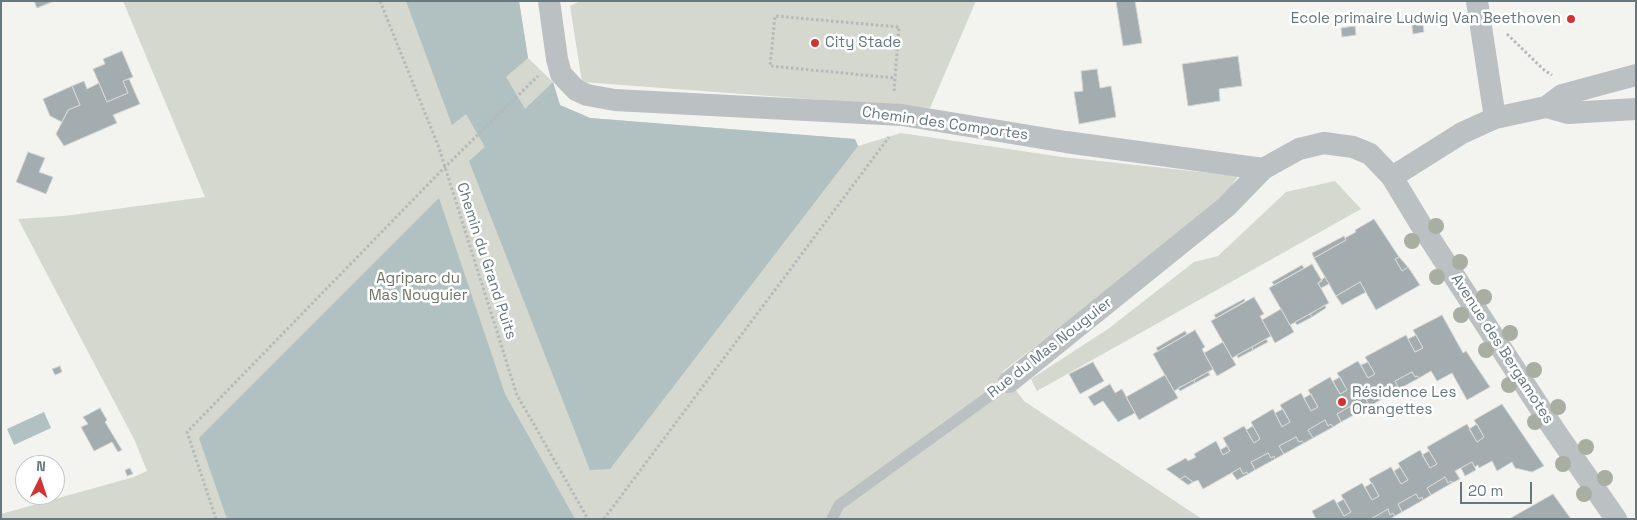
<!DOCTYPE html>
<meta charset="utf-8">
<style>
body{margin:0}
#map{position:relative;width:1637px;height:520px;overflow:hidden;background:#f3f3f0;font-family:"Space Grotesk",sans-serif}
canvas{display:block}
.frame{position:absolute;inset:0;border:2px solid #65787e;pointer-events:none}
.north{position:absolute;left:15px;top:455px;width:50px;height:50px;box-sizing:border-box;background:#fff;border:1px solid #c1c9cb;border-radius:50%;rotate:4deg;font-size:14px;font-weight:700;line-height:20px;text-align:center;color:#65787e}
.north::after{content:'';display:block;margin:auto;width:18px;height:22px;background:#d03533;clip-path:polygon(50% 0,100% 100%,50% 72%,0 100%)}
.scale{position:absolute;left:1460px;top:482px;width:72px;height:22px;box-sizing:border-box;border:2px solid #65787e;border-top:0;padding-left:6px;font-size:15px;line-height:18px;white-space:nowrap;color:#65787e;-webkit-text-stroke:4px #fff;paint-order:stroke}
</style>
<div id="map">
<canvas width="1637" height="520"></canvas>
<div class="frame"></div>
<div class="north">N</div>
<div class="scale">20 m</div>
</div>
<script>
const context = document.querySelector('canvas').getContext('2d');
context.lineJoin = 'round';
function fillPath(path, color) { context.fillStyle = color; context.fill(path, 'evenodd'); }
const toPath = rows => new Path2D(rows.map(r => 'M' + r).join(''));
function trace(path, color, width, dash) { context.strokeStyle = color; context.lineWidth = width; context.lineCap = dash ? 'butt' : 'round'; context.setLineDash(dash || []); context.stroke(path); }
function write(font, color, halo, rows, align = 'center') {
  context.font = font + ' "Space Grotesk",sans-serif'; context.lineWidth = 5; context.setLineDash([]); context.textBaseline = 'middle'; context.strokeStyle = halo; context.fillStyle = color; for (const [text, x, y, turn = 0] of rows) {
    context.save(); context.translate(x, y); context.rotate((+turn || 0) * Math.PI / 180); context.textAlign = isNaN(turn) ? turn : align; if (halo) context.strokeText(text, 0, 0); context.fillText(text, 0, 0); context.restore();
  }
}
const green = toPath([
 [123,1,519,1,528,58,553,82,560,105,590,118,855,139,858,146,901,133,1062,157,1238,176,1221,202,1002,372,1024,401,1202,519,1,519,1,514,134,477,147,471,135,441,18,219,64,216,205,197],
 [580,1,976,1,930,108,582,82,570,6],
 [1335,181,1361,209,1037,391,1031,379,1108,329,1194,262,1218,256,1286,192]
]);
const water = toPath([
 [406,1,519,1,528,58,506,77,525,109,553,82,560,105,590,118,855,139,858,146,610,469,590,470,469,161,485,147,466,114,452,125],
 [439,198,505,394,575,519,227,519,199,438],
 [44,412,51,428,14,445,7,429]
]);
const building = toPath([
 [34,1,54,1,37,8,34,1],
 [1116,1,1135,1,1142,43,1123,46,1116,1],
 [1422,16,1424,32,1413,34,1411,18,1422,16],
 [1355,26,1356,35,1342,37,1341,28,1355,26],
 [122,51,133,77,123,81,128,93,107,102,93,69,105,64,103,59,122,51],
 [1238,56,1242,86,1219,89,1220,101,1188,106,1182,64,1238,56],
 [1097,69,1100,88,1111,86,1116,117,1079,124,1074,92,1083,91,1081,71,1097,69],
 [129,79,140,104,113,115,117,123,64,146,56,134,68,110,80,105,72,86,84,81,87,89,99,83,107,102,128,93,123,81,129,79],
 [72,86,80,105,68,110,62,122,50,116,43,99,72,86],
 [28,152,45,158,39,172,53,177,46,194,16,182,28,152],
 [1374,219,1399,257,1395,259,1402,271,1408,267,1420,285,1376,310,1360,282,1336,296,1314,258,1346,240,1345,238,1356,232,1355,230,1374,219],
 [1344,236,1346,240,1314,258,1312,253,1344,236],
 [1399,257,1408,267,1402,271,1395,259,1399,257],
 [1312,264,1322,281,1318,283,1329,303,1290,325,1269,288,1312,264],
 [1302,265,1304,268,1274,285,1272,282,1302,265],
 [1325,277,1329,284,1321,288,1318,283,1325,277],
 [1360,282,1366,292,1342,305,1336,296,1360,282],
 [1254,297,1264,314,1260,316,1271,336,1232,358,1211,321,1254,297],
 [1244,299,1245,301,1216,318,1214,315,1244,299],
 [1325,305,1326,308,1312,317,1310,314,1325,305],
 [1281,309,1294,332,1275,343,1262,320,1281,309],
 [1310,314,1312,317,1297,325,1295,322,1310,314],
 [1442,315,1463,353,1466,351,1490,387,1467,400,1452,373,1437,381,1431,371,1419,378,1417,376,1415,377,1412,372,1395,381,1399,389,1389,395,1388,392,1385,394,1382,388,1365,398,1370,406,1361,411,1360,408,1356,410,1354,404,1337,414,1341,422,1333,427,1331,424,1328,426,1325,420,1308,430,1313,438,1304,443,1302,441,1299,442,1296,437,1279,446,1284,454,1275,459,1274,456,1271,458,1268,453,1251,462,1255,470,1248,474,1247,472,1243,474,1240,468,1203,489,1198,480,1193,482,1185,476,1180,479,1166,469,1186,458,1188,461,1196,457,1194,454,1216,441,1223,455,1230,451,1223,438,1244,426,1254,443,1260,439,1251,422,1273,409,1282,427,1290,422,1280,405,1301,393,1311,411,1318,407,1308,390,1330,377,1340,394,1347,390,1337,373,1358,361,1368,378,1375,374,1365,357,1406,335,1415,352,1423,348,1413,330,1442,315],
 [1195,330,1205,347,1202,349,1213,369,1174,391,1153,354,1195,330],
 [1185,331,1187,334,1158,351,1156,348,1185,331],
 [1416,335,1423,348,1415,352,1408,339,1416,335],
 [1266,339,1268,342,1253,350,1252,347,1266,339],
 [1223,342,1236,365,1217,376,1204,353,1223,342],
 [1252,347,1253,350,1238,358,1237,355,1252,347],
 [1093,362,1104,381,1080,394,1069,374,1093,362],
 [1368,362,1375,374,1368,378,1361,365,1368,362],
 [60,366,62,372,55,375,52,369,60,366],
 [1208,372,1210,375,1195,383,1194,380,1208,372],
 [1412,372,1415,377,1417,376,1419,378,1399,389,1395,381,1412,372],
 [1165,375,1178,398,1139,420,1126,397,1165,375],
 [1340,377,1347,390,1340,394,1333,381,1340,377],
 [1194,380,1195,383,1180,391,1178,388,1194,380],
 [1110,384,1115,393,1122,389,1135,413,1118,422,1103,401,1094,406,1088,397,1110,384],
 [1382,388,1385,394,1388,392,1389,395,1370,406,1365,398,1382,388],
 [1311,394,1318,407,1311,411,1304,398,1311,394],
 [1354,404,1356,410,1360,408,1361,411,1341,422,1337,414,1354,404],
 [1502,404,1544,466,1532,472,1515,468,1512,462,1497,471,1492,461,1479,468,1478,465,1475,467,1472,462,1455,471,1460,479,1452,483,1451,481,1448,483,1445,477,1427,488,1431,495,1423,500,1422,497,1419,499,1416,494,1398,504,1402,512,1395,516,1393,513,1390,515,1388,509,1371,519,1316,519,1312,511,1334,499,1344,516,1351,512,1341,495,1362,483,1372,500,1379,496,1369,479,1391,467,1401,484,1408,480,1398,463,1420,450,1430,468,1437,464,1427,447,1467,424,1477,442,1484,437,1474,420,1502,404],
 [100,408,107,420,105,422,122,450,118,452,112,442,94,451,81,427,88,424,83,417,100,408],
 [1283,409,1290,422,1282,427,1275,413,1283,409],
 [1325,420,1328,426,1331,424,1333,427,1313,438,1308,430,1325,420],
 [1477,424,1484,437,1477,442,1469,429,1477,424],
 [1253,426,1260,439,1254,443,1246,430,1253,426],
 [1296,437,1299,442,1302,441,1304,443,1284,454,1279,446,1296,437],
 [1227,446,1230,451,1223,455,1220,450,1227,446],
 [1429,451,1437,464,1430,468,1422,455,1429,451],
 [1268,453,1271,458,1274,456,1275,459,1255,470,1251,462,1268,453],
 [1472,462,1476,470,1465,476,1461,468,1472,462],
 [1400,467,1408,480,1401,484,1394,471,1400,467],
 [130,468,133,474,127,476,125,470,130,468],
 [1240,468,1243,474,1247,472,1248,474,1237,480,1232,473,1240,468],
 [1185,476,1193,482,1188,485,1180,479,1185,476],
 [1445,477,1448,483,1451,481,1452,483,1431,495,1427,488,1445,477],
 [1372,483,1379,496,1372,500,1365,487,1372,483],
 [1416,494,1419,499,1422,497,1423,500,1402,512,1398,504,1416,494],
 [1553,494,1571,519,1509,519,1553,494],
 [1344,499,1351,512,1344,516,1337,503,1344,499],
 [1388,509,1390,515,1393,513,1395,516,1390,519,1371,519,1388,509]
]);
const path = toPath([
 [380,1,439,148,517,395,588,519],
 [1507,34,1544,70,1552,75],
 [894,91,899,27,775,16,770,66,895,78],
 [216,519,187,432,445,167,538,76],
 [604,519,889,137]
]);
const lane = toPath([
 [832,519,839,505,1009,382]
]);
const street = toPath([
 [549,1,557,59,561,74,576,90,587,95,615,100,902,115,1066,142,1263,169],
 [1477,1,1495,118],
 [1546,107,1562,95,1636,75],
 [1392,177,1462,133,1495,118,1546,107,1568,113,1636,109],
 [1009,382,1226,207,1263,169,1299,149,1324,143,1353,147,1370,154,1392,177,1421,225,1553,428,1616,519]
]);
const trees = [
 [1436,226],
 [1412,241],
 [1460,262],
 [1437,277],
 [1484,297],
 [1461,315],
 [1510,333],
 [1486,350],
 [1534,370],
 [1509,385],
 [1558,407],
 [1535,422],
 [1586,447],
 [1563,464],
 [1605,478],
 [1584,494]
];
const markers = [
 [1571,19,5,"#d03533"],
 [815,43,5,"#d03533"],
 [1342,402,5,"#d03533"]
];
const poiNames = [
 ["Ecole primaire Ludwig Van Beethoven",1561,19,"right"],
 ["City Stade",825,43],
 ["Résidence Les",1352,393],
 ["Orangettes",1352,410]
];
const streetNames = [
 ["Chemin des Comportes",945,124,8],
 ["Chemin du Grand Puits",486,261,72],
 ["Rue du Mas Nouguier",1050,348,-38],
 ["Avenue des Bergamotes",1502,349,57]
];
const parkNames = [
 ["Agriparc du",418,279],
 ["Mas Nouguier",418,296]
];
fillPath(green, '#d4d8cf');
fillPath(water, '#b1c0c1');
fillPath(building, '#a3acae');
trace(building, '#d4d4d3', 1);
trace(path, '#b5b9ba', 3, [2.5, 2.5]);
trace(lane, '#bbc0c2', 11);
trace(street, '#bbc0c2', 22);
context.fillStyle = '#a8aea2';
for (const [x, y] of trees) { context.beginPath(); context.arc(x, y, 8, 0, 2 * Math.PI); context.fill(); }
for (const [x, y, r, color] of markers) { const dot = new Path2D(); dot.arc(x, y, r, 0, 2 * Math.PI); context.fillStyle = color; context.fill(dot); trace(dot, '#fff', 2); }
write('15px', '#65787e', '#fff', poiNames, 'left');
write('15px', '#65787e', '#fff', streetNames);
write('15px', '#6b7663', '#fff', parkNames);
</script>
